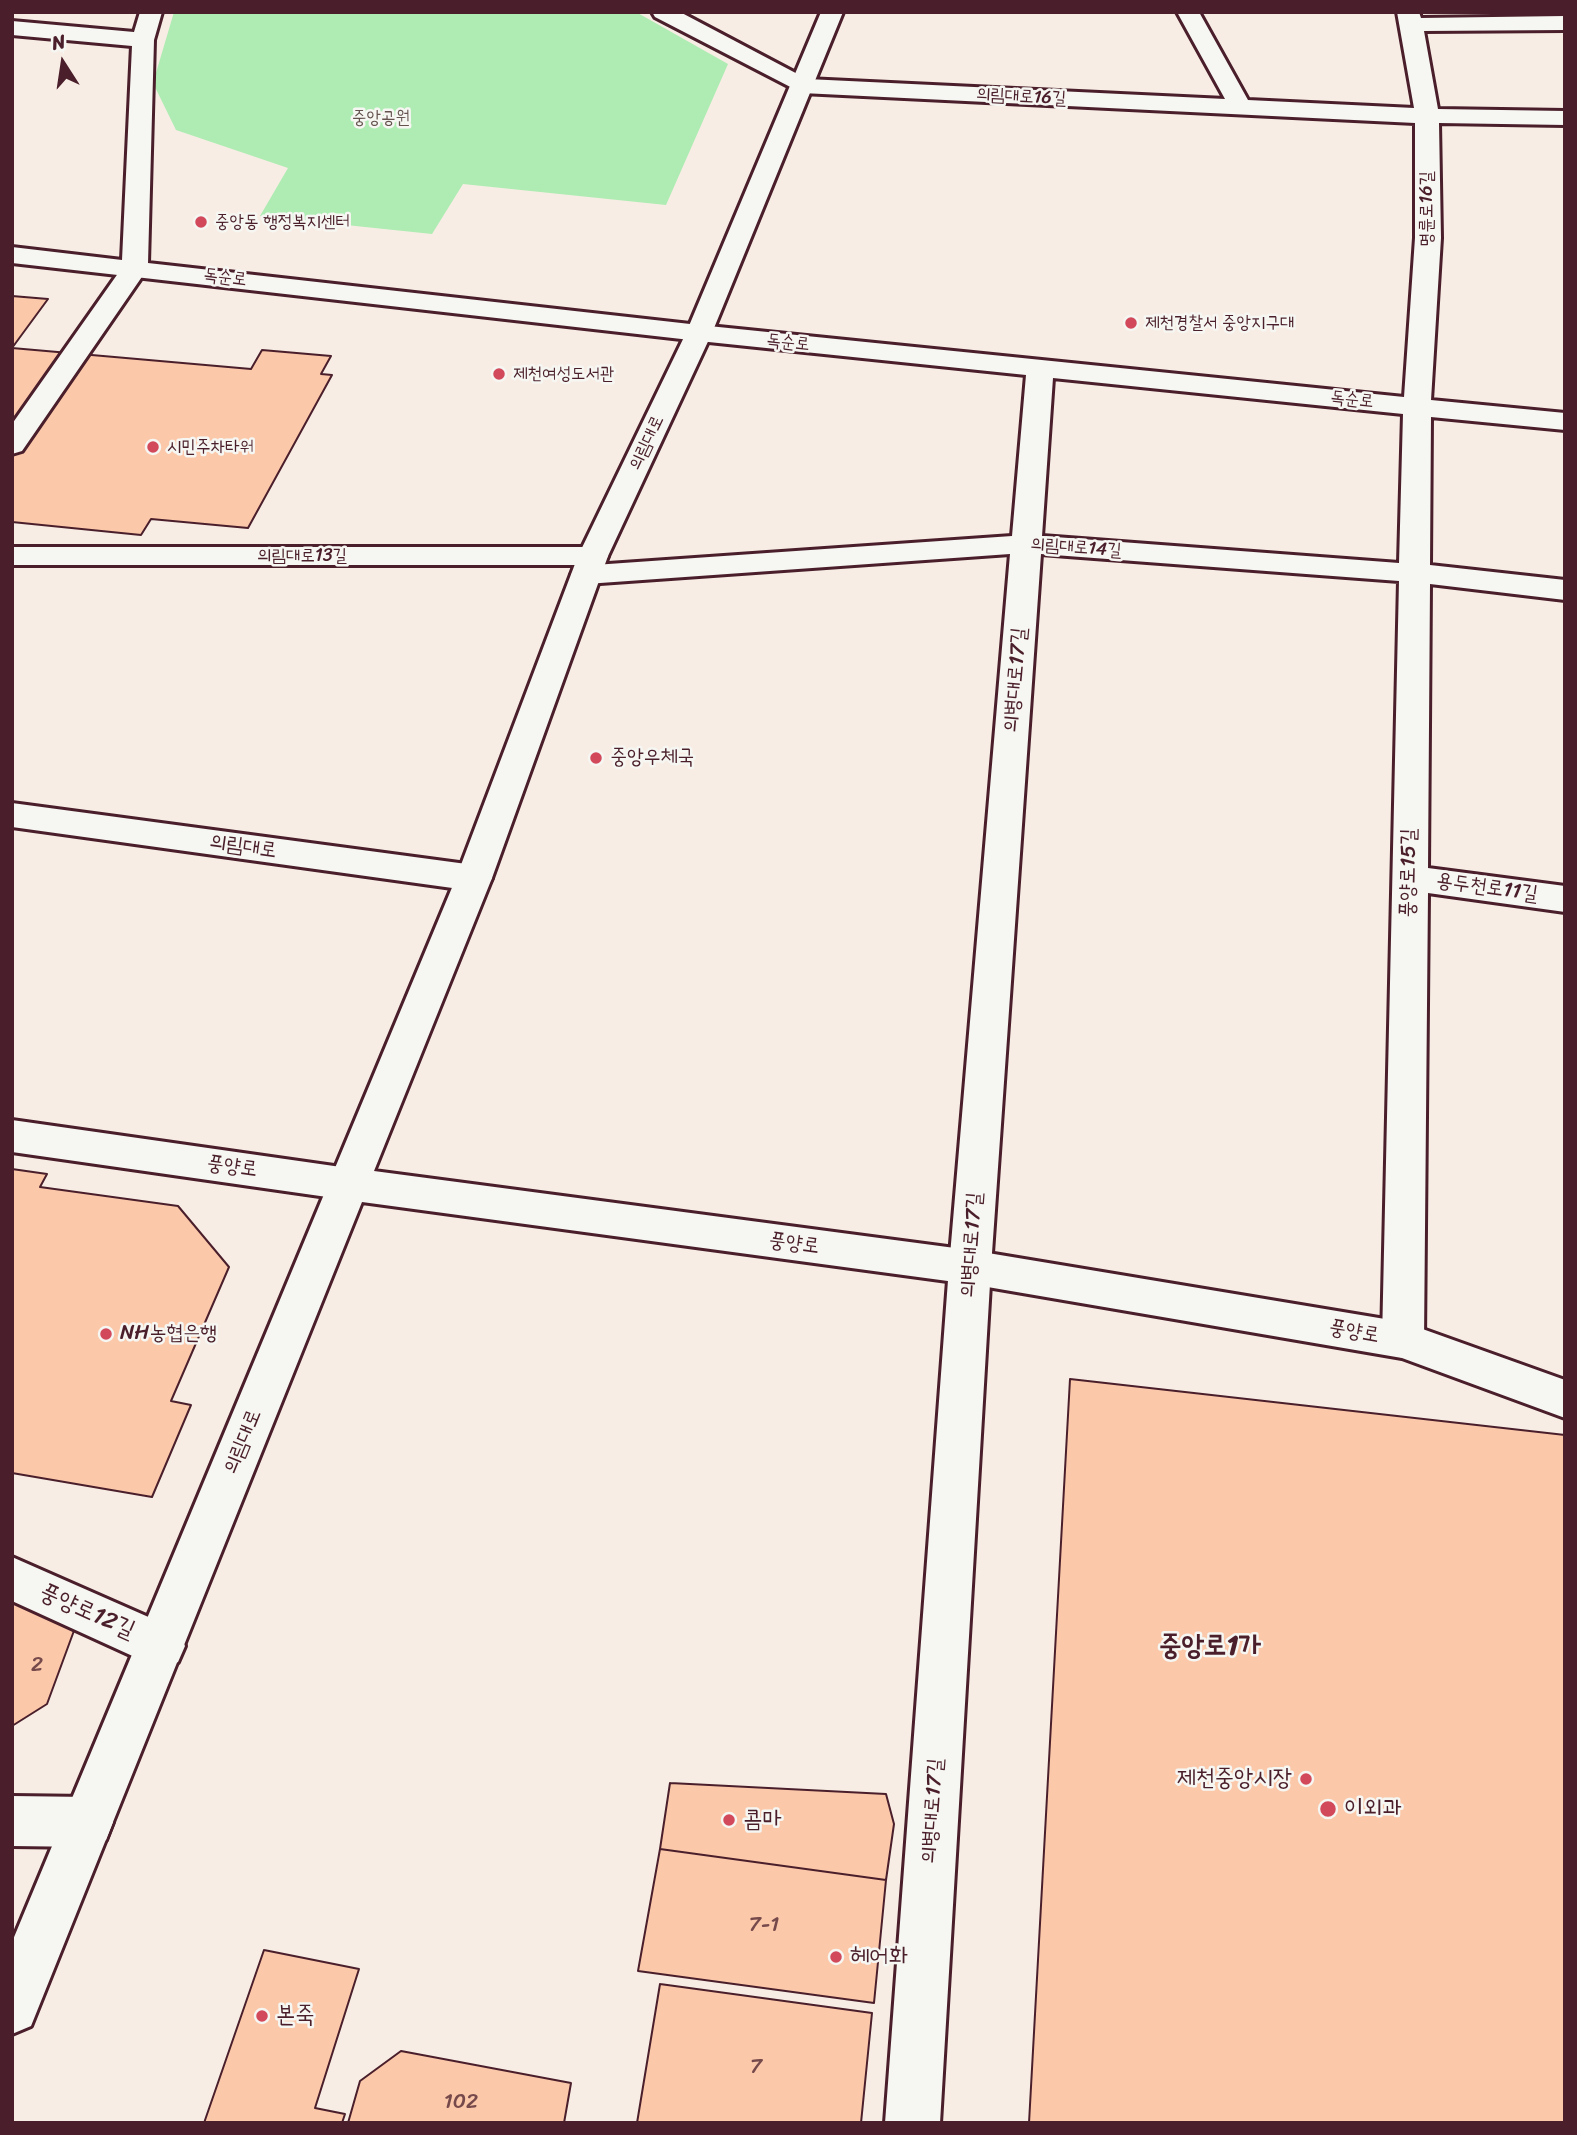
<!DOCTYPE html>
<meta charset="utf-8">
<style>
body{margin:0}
#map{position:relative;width:1577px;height:2135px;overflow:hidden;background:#f7ede4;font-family:Sriracha,sans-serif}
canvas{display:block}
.frame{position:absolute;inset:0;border:14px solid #4a1f2b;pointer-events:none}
.north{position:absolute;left:28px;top:28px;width:70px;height:70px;-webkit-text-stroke:5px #f6f6f2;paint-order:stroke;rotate:348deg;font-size:19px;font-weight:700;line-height:28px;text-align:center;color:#4a1f2b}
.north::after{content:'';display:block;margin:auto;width:24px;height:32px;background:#4a1f2b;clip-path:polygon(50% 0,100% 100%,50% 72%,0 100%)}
</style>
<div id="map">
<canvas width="1577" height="2135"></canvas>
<div class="frame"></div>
<div class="north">N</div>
</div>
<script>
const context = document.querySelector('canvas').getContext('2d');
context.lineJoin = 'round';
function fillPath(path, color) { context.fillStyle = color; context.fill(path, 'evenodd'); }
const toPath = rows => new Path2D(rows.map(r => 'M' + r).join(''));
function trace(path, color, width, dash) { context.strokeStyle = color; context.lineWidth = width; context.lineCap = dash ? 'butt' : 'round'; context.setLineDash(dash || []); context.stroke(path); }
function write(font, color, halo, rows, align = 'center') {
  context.font = font + ' Sriracha,"Poor Story",sans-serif'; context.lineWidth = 5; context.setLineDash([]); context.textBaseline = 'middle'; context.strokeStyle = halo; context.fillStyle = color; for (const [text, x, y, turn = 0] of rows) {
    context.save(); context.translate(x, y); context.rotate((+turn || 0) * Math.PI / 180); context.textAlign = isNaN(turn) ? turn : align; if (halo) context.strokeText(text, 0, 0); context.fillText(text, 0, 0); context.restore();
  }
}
const green = toPath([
 [174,12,636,12,728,64,666,205,463,184,432,234,260,216,288,168,176,130,153,83]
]);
const building = toPath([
 [12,296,48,299,12,348,251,369,262,350,331,356,321,374,332,375,248,528,151,519,141,535,12,522,12,296],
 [12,1169,47,1174,40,1187,178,1206,229,1267,171,1401,191,1405,152,1497,12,1473,12,1169],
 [1070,1379,1565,1435,1565,2123,1029,2123,1070,1379],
 [12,1599,75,1628,47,1704,12,1726,12,1599],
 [670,1783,886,1794,894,1824,886,1880,660,1849,670,1783],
 [660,1849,886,1880,874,2003,638,1971,660,1849],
 [264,1950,359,1969,315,2108,345,2114,342,2123,204,2123,264,1950],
 [660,1984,872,2013,861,2123,637,2123,660,1984],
 [401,2051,571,2083,564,2123,348,2123,360,2081,401,2051]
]);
const service = toPath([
 [135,260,144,262,148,268,22,451,12,454,12,424,126,262,135,260],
 [12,803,474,865,487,869,492,878,487,887,474,891,12,827,12,803],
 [12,1557,178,1630,185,1646,178,1662,161,1669,12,1601,12,1557]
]);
const minor = toPath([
 [140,12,162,12,154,40,148,263,699,325,1404,397,1415,238,1415,123,802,93,655,17,652,12,680,12,807,79,1225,99,1177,12,1199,12,1248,100,1414,108,1397,12,1419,12,1421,18,1565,16,1565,30,1424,31,1438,109,1565,111,1565,125,1439,123,1441,238,1431,400,1565,413,1565,430,1431,417,1430,565,1565,580,1565,600,1430,584,1428,868,1565,886,1565,912,1428,893,1424,1340,1418,1353,1403,1358,1388,1353,1382,1340,1399,581,1041,554,991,1267,940,2123,885,2123,949,1267,1010,554,586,584,575,582,571,575,575,568,591,565,12,565,12,547,593,547,604,549,608,556,604,563,594,565,1012,536,1026,375,699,341,12,263,12,247,122,260,132,46,12,35,12,21,134,32,140,12],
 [1053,378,1403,414,1399,563,1042,536,1053,378],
 [12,1120,348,1168,362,1173,368,1184,362,1195,348,1200,12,1152,12,1120],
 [12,1796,88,1797,106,1804,113,1822,106,1840,88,1847,12,1846,12,1796]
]);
const tertiary = toPath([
 [821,12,843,12,712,333,608,556,492,878,374,1171,970,1250,1403,1322,1565,1380,1565,1418,1402,1358,970,1284,362,1202,31,2026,12,2034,12,1942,456,878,578,556,686,333,821,12]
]);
const markers = [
 [201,222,7,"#d1495b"],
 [1131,323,7,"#d1495b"],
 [499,374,7,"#d1495b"],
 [153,447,7,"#d1495b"],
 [596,758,7,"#d1495b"],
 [106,1334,7,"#d1495b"],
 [1306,1779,7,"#d1495b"],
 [1328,1809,9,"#d1495b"],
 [729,1820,7,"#d1495b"],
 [836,1957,7,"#d1495b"],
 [262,2016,7,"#d1495b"]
];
const farStreetnames = [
 ["의림대로16길",1021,97,3],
 ["명륜로16길",1427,209,-90],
 ["독순로",225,278,7],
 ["독순로",788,343,6],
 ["독순로",1352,400,6],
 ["의림대로",647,443,-65],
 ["의림대로14길",1076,548,4],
 ["의림대로13길",302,556]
];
const farParknames = [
 ["중앙공원",381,118]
];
const farPoinames = [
 ["중앙동 행정복지센터",215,222],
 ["제천경찰서 중앙지구대",1145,323],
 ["제천여성도서관",513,374],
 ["시민주차타워",167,447]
];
const streetNames = [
 ["의병대로17길",1016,680,-85],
 ["의림대로",243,847,8],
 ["풍양로15길",1409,873,-89],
 ["용두천로11길",1487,888,8],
 ["풍양로",232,1167,8],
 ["풍양로",794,1244,8],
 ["의병대로17길",972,1245,-86],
 ["풍양로",1354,1332,10],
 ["의림대로",243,1442,-68],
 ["의병대로17길",933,1811,-86]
];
const poiNames = [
 ["중앙우체국",610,758],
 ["NH농협은행",120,1334]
];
const nearNumbernames = [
 ["2",37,1666],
 ["7-1",764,1926],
 ["7",756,2068],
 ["102",461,2103]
];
const nearStreetnames = [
 ["풍양로12길",87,1612,24]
];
const nearPoinames = [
 ["제천중앙시장",1292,1779,"right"],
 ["이외과",1344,1809],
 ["콤마",743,1820],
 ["헤어화",850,1957],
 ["본죽",276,2016]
];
const nearQuarternames = [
 ["중앙로1가",1210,1647]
];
fillPath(green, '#aeecb3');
fillPath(building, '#fbc8aa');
trace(building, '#4a1f2b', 2);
trace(service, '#4a1f2b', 6);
trace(minor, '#4a1f2b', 6);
trace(tertiary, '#4a1f2b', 6);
fillPath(service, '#f6f6f2');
fillPath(minor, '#f6f6f2');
fillPath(tertiary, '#f6f6f2');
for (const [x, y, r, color] of markers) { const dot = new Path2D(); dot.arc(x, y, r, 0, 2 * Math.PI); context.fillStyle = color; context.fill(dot); trace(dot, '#f6f6f2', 2.5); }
write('18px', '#4a1f2b', '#f6f6f2', farStreetnames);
write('18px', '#63524d', '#f6f6f2', farParknames);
write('18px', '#4a1f2b', '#f6f6f2', farPoinames, 'left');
write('21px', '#4a1f2b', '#f6f6f2', streetNames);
write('21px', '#4a1f2b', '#f6f6f2', poiNames, 'left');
write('21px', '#76494b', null, nearNumbernames);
write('24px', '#4a1f2b', '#f6f6f2', nearStreetnames);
write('24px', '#4a1f2b', '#f6f6f2', nearPoinames, 'left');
write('bold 28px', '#4a1f2b', '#f6f6f2', nearQuarternames);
</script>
